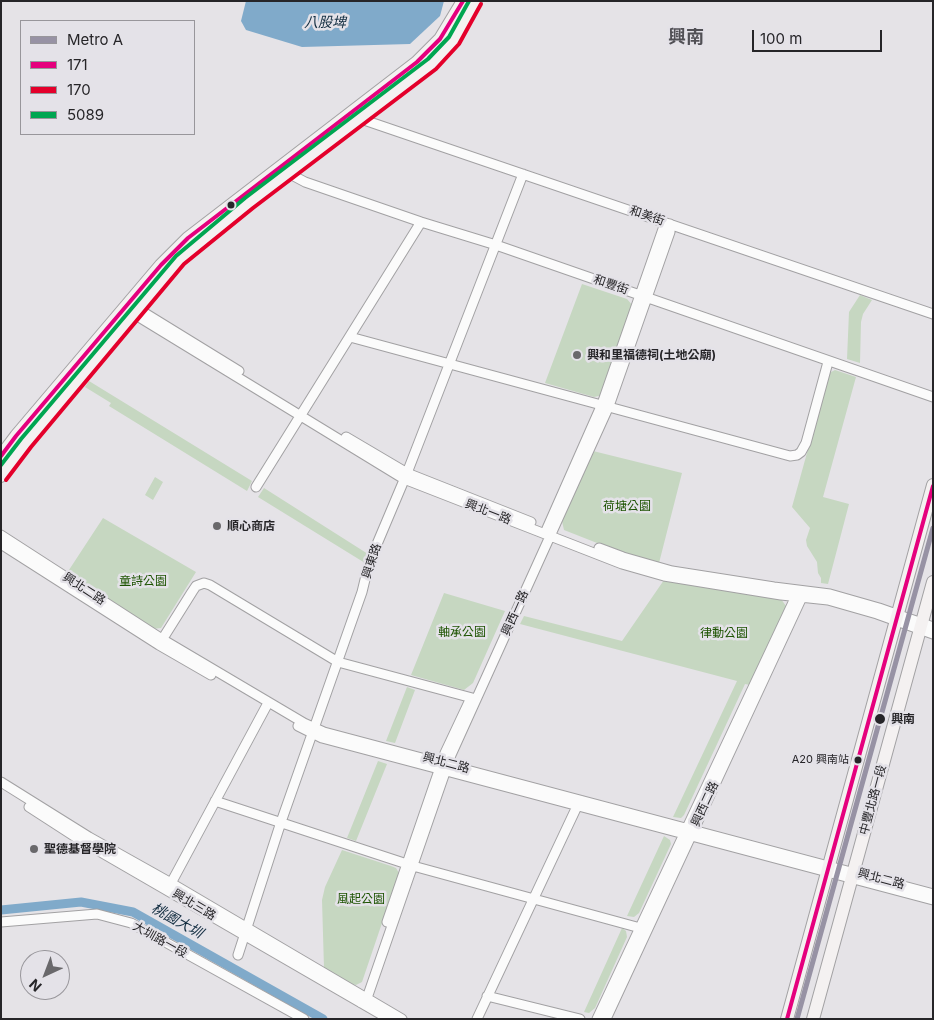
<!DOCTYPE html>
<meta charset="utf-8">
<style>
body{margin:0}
#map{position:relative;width:934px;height:1020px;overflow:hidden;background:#e5e3e7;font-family:Inter,sans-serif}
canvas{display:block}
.frame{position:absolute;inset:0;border:2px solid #262528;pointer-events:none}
.legend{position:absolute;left:20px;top:20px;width:175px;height:115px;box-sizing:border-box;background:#e4e2e8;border:1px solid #98969b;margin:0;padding:6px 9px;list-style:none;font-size:15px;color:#262528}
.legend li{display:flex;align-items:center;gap:10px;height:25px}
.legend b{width:25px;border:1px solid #98969b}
.north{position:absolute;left:20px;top:950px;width:50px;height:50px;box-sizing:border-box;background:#e4e2e8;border:1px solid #98969b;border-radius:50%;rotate:223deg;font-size:14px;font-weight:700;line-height:20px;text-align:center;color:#262528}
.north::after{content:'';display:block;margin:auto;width:18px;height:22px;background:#69686b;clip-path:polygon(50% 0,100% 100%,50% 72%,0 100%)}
.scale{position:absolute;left:752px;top:30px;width:130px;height:22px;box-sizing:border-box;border:2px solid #262528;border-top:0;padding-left:6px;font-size:15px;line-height:18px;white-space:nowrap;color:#262528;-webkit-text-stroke:4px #e4e2e8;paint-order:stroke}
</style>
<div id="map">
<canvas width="934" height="1020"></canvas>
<div class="frame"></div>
<ul class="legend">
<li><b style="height:6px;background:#9792a4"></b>Metro A</li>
<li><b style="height:6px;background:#e5007d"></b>171</li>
<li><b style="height:6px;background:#e4002b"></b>170</li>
<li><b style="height:6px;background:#00a651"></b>5089</li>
</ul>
<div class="north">N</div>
<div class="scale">100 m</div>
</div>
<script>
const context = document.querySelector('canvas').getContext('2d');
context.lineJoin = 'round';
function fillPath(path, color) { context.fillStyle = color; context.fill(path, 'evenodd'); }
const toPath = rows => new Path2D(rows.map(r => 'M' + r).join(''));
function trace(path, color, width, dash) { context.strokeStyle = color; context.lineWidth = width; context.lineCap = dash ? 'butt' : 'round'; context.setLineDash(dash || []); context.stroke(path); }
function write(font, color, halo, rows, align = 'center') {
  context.font = font + ' Inter,"Noto Sans TC",sans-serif'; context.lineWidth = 5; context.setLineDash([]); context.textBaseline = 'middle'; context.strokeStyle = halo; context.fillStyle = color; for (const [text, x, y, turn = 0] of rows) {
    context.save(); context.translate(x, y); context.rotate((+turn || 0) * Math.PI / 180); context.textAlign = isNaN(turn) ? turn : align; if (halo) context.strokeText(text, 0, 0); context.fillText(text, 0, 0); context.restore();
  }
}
const green = toPath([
 [582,284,627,299,633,306,601,395,599,396,594,397,545,383],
 [860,295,872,300,863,314,861,322,860,363,847,359,849,312],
 [835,370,856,377,823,497,849,504,828,584,821,583,821,578,818,573,817,562,807,546,806,540,810,528,792,507,828,377,831,372],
 [89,381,252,481,247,491,109,406,111,403,85,387],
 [593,451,682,473,659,563,625,554,564,530,562,521],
 [155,477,163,482,153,500,145,495],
 [264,488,368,554,365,563,258,497],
 [103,518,196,572,161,628,152,629,67,573],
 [664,580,781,599,786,606,750,685,745,684,684,815,681,818,673,817,737,681,520,624,524,616,622,641],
 [444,593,505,611,473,683,464,690,411,675],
 [407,687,415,690,395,743,386,741],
 [378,761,387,764,356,841,347,838],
 [664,836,670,840,671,844,639,913,634,917,627,916],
 [342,850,391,866,396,868,399,873,362,982,356,985,351,984,324,968,322,900,325,887],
 [622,928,626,931,627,937,595,1008,589,1013,584,1012]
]);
const water = toPath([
 [246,1,444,1,440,16,410,44,302,47,246,30,241,21]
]);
const canal = toPath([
 [1,910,81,902,133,912,323,1019]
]);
const minor = toPath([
 [361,119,933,314],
 [290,174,305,182,421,222,496,245,933,397],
 [135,307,239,371],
 [131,310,134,314,404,479,622,564,664,576,781,595,828,600,877,614,933,634],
 [350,337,790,456,797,455,801,452,806,443,828,362],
 [346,437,407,473,531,522],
 [256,487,421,222],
 [545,533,602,404,663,229,670,224],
 [1,535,162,639,304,723,324,732,933,894],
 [1,544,159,645,211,675],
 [599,548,623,557,672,571,774,587,830,594,879,608,933,627],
 [160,643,192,592,196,586,204,583,210,585,338,662,476,699],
 [298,726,322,738,933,900],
 [1,782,89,837,171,883,402,1019],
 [215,801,413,866,644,929],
 [29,807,80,840,389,1019],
 [169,887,268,703],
 [1,922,97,914,131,923,304,1019],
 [387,922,445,753,469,702],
 [238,955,281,822,362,592,369,563,407,473,523,174],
 [487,996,580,1019],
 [361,1003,367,998,451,755,609,406,670,232,670,224],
 [477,1019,580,800],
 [597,1019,797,594],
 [606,1019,796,610,802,597,801,593]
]);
const secondary = toPath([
 [1,456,16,436,161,265,188,238,417,62,440,39,463,1],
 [1,476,26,443,180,260,249,203,432,64,454,41,476,1],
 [787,1019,933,485],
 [813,1019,933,582]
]);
const bus1 = toPath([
 [1,456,16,436,161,265,188,238,417,62,440,39,463,1],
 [787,1019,933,486]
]);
const bus2 = toPath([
 [6,480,31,447,184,264,253,208,436,69,459,44,481,4]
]);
const bus3 = toPath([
 [1,465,21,439,176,256,245,198,428,59,449,37,469,1]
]);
const metro1 = toPath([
 [797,1019,933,528]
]);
const markers = [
 [231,205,4.5,"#262528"],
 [577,355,5,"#69686b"],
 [217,526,5,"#69686b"],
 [880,719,6,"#262528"],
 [858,760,4.5,"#262528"],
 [34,849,5,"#69686b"]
];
const busNames = [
 ["A20 興南站",849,760]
];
const streetNames = [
 ["和美街",647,216,19],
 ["和豐街",611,285,19],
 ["興北一路",488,512,21],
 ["興東路",372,561,-72],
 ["興北二路",84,589,33],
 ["興西一路",515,613,-66],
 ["興北二路",446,763,15],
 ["中豐北路一段",873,800,-75],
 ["興西二路",705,804,-65],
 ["興北二路",881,879,15],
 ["興北三路",194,905,31],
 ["大圳路一段",160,940,29]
];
const poiNames = [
 ["興和里福德祠(土地公廟)",587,355],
 ["順心商店",227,526],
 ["聖德基督學院",44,849]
];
const parkNames = [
 ["荷塘公園",627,506],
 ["童詩公園",143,581],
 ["軸承公園",462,632],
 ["律動公園",724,633],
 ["風起公園",361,899]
];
const stopNames = [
 ["興南",891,719]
];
const waterNames = [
 ["八股埤",325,23],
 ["桃園大圳",177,921,29]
];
const districtNames = [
 ["興南",686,38]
];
fillPath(green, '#c6d7c1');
fillPath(water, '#80aaca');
trace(canal, '#80aaca', 9);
trace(minor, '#a2a1a3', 11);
trace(secondary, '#a2a1a3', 14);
trace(minor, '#fbfbfb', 9);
trace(secondary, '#f4f1f1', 12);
trace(bus1, '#e5007d', 4);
trace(bus2, '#e4002b', 4);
trace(bus3, '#00a651', 4);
trace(metro1, '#9792a4', 5);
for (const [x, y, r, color] of markers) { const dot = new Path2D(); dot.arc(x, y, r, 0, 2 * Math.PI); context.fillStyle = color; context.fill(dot); trace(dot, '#e4e2e8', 2); }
write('11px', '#262528', '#e4e2e8', busNames, 'right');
write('12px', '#262528', '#e4e2e8', streetNames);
write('bold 12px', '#262528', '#e4e2e8', poiNames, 'left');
write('12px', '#1c5301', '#e4e2e8', parkNames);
write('bold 12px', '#262528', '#e4e2e8', stopNames, 'left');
write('italic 14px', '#122d40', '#e4e2e8', waterNames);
write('bold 18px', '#515055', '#e4e2e8', districtNames);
</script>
